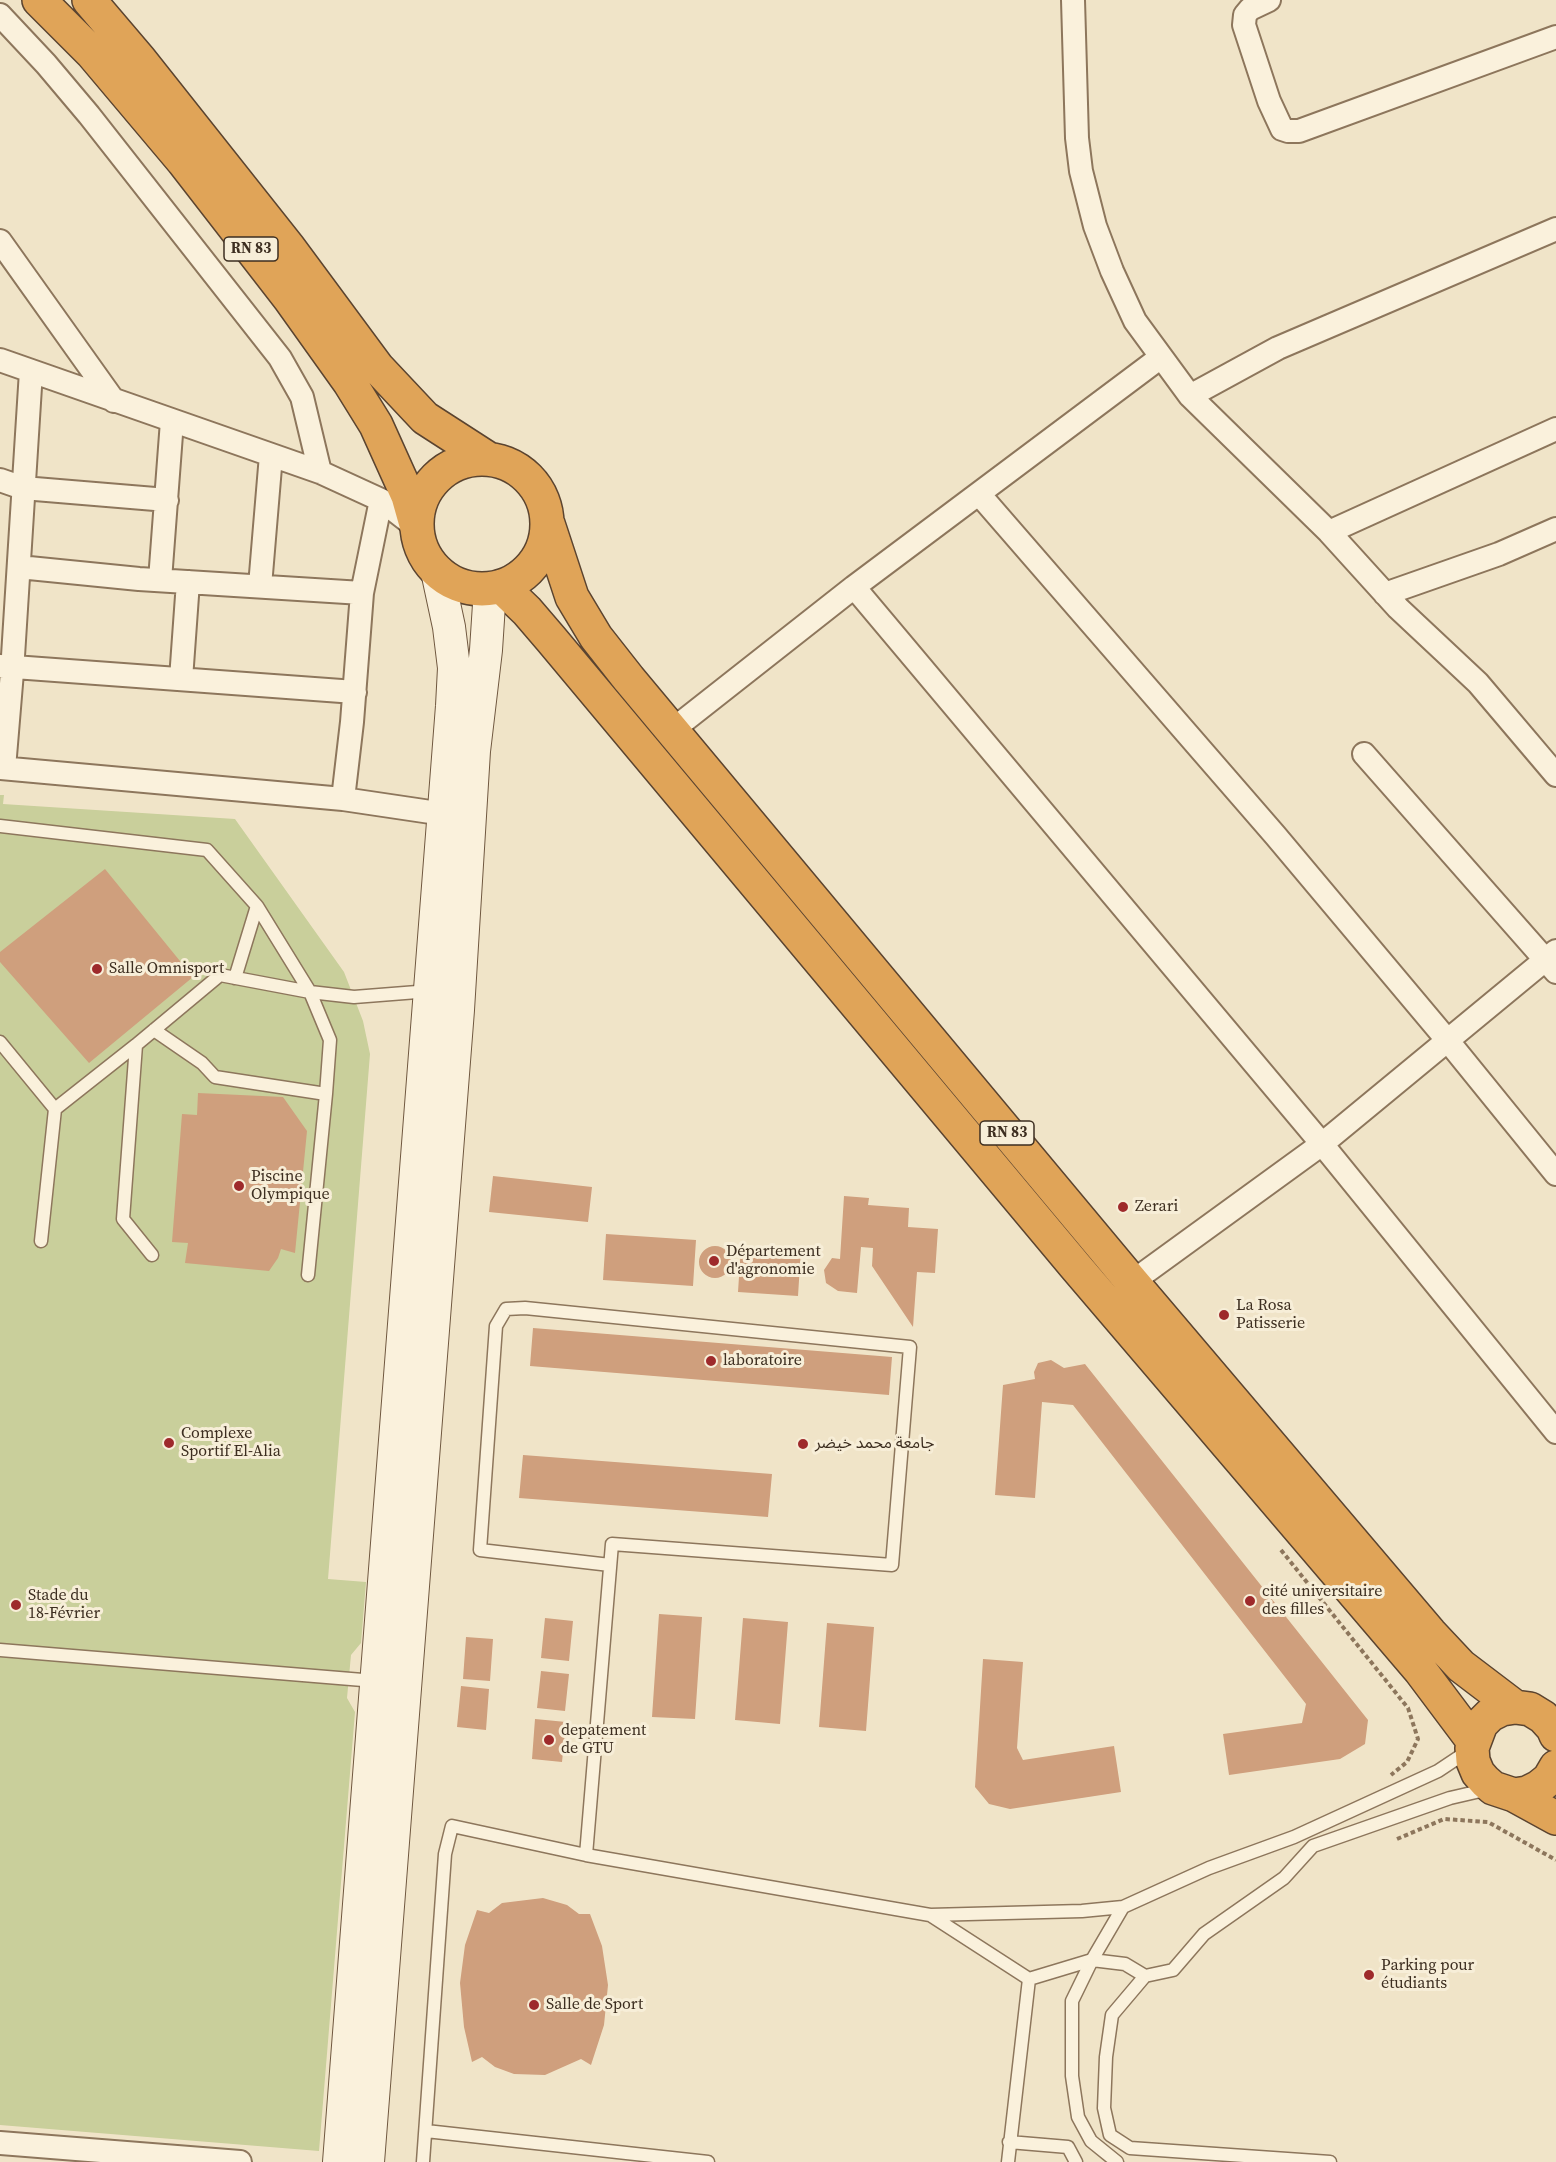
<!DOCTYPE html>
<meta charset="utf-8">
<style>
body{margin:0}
canvas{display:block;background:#f0e4c8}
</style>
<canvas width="1556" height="2162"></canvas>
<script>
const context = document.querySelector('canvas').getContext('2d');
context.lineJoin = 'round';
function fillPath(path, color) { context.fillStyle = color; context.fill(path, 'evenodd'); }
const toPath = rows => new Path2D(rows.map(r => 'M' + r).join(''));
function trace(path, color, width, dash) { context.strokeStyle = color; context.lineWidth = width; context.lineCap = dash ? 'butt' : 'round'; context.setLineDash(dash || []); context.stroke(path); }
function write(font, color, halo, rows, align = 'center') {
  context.font = font + ' "Source Serif 4","Noto Sans Arabic",serif'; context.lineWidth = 6; context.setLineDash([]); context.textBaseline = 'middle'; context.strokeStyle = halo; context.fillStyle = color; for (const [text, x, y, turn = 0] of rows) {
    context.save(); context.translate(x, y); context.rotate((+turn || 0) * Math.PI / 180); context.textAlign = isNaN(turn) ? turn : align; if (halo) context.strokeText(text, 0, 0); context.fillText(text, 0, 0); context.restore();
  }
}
const green = toPath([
 [0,795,4,795,3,804,235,819,344,972,363,1021,370,1054,328,1579,366,1582,361,1643,351,1655,347,1698,355,1712,319,2151,0,2125]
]);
const building = toPath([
 [105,869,193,977,89,1063,0,962,0,952],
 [198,1093,283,1097,307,1131,295,1253,281,1249,278,1258,269,1271,185,1263,188,1243,172,1242,182,1114,197,1115],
 [493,1176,592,1187,588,1222,489,1212],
 [844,1196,869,1198,868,1205,909,1208,908,1227,938,1229,935,1273,917,1272,913,1327,872,1266,873,1248,861,1247,857,1293,838,1291,826,1283,824,1270,832,1258,840,1259],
 [606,1234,696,1240,693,1286,603,1280],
 '699 1262a16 16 0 1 1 32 0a16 16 0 1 1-32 0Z',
 [741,1246,801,1249,798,1296,738,1292],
 [533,1328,892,1357,889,1395,530,1366],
 [1051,1360,1064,1368,1085,1364,1368,1720,1365,1744,1340,1759,1229,1775,1223,1734,1302,1723,1306,1704,1073,1405,1042,1402,1035,1498,995,1495,1003,1385,1035,1379,1034,1372,1038,1363],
 [523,1455,772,1474,768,1517,519,1498],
 [659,1614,702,1617,695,1719,652,1717],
 [545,1618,573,1621,569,1661,541,1658],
 [743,1618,788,1622,780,1724,735,1720],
 [827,1623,874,1627,866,1731,819,1727],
 [466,1637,493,1639,490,1681,463,1679],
 [983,1659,1023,1662,1017,1748,1023,1760,1114,1746,1121,1792,1010,1809,989,1804,975,1787],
 [541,1671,569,1674,565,1711,537,1708],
 [461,1686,489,1689,486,1730,457,1727],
 [535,1719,566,1722,562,1762,532,1759],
 [543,1898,567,1905,579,1914,590,1914,602,1946,608,1985,604,2025,591,2065,581,2059,545,2075,514,2074,495,2067,482,2057,472,2062,464,2027,460,1983,465,1945,477,1910,489,1913,502,1903]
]);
const path = toPath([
 [1281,1550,1408,1708,1418,1739,1407,1762,1391,1775],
 [1397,1839,1444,1819,1488,1822,1556,1860]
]);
const lane = toPath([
 [0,826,207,850,257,906],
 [154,1030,202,1063,215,1077,326,1094,330,1040,310,992,257,906,235,978],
 [0,1042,55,1109],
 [41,1241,55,1109,136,1045],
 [152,1255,123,1219,136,1045,220,975,310,992,354,997,430,991],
 [308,1275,326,1094],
 [0,1650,375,1681],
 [586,1855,612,1544,892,1565,910,1347,525,1308,506,1309,496,1326,480,1550,610,1565],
 [930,1915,1029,1979],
 [1145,1976,1112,2015,1106,2057,1104,2108,1110,2135,1130,2148,1330,2162],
 [426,2131,708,2162],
 [1009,2142,1068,2147,1076,2162],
 [423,2162,445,1854,452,1826,586,1855,930,1915,1082,1911,1123,1907,1209,1868,1294,1837,1438,1771,1468,1751],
 [1008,2162,1029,1979,1092,1960,1125,1964,1145,1976,1173,1970,1204,1934,1284,1878,1313,1846,1450,1798,1489,1789],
 [1117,2162,1091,2141,1078,2117,1072,2076,1072,2001,1092,1960,1123,1907]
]);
const street = toPath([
 [1073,0,1077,138,1081,171,1095,226,1112,271,1135,321,1190,396,1329,532,1398,608,1478,683,1556,775],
 [1269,0,1250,9,1245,15,1244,25,1269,101,1282,129,1288,131,1299,131,1556,37],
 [0,15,46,64,89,115,280,358,302,397,320,472],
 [0,241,114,401],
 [0,360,320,472,381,500,417,528],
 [1190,396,1278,348,1556,229],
 [0,480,23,488,167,500],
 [979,494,1275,835,1448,1041,1556,1174],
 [1329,532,1556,429],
 [19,567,139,579,362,593],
 [160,580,172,421],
 [260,586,271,455],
 [854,587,1322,1144,1556,1432],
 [1385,594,1499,554,1556,529],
 [0,666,355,692],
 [181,679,188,582],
 [671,731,854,587,1161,357],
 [1364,754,1556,972],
 [0,768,343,799,444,814],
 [4,768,12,672,31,371],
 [343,799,352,722,362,593,381,500],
 [1132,1282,1322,1144,1556,951],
 [0,2143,240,2162]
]);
const secondary = toPath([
 [339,2162,452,706,454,668,449,627,437,571],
 [368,2162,458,1010,474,751,486,650,490,589]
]);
const highway = toPath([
 [39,0,92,53,183,161,290,299,350,383,376,425,408,496,417,528],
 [89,0,140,60,289,248,377,367,425,418,487,458],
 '417 524a65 65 0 1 1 130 0a65 65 0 1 1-130 0Z',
 [548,524,572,597,596,637,629,679,1132,1282,1430,1633,1461,1666,1515,1707],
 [501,586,527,611,551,639,1076,1267,1420,1670,1474,1742],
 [1556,1735,1553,1728,1543,1717,1530,1709,1515,1707,1502,1709,1490,1715,1481,1724,1472,1748,1473,1761,1478,1773,1485,1781,1493,1788,1514,1795,1527,1793,1539,1787,1549,1779,1556,1767],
 [1514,1795,1556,1818]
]);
const markers = [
 [97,969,6,"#9e2a2b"],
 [239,1186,6,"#9e2a2b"],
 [1123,1207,6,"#9e2a2b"],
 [714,1261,6,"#9e2a2b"],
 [1224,1315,6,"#9e2a2b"],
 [711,1361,6,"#9e2a2b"],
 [169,1443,6,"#9e2a2b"],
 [803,1444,6,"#9e2a2b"],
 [1250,1601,6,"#9e2a2b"],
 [16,1605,6,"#9e2a2b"],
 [549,1740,6,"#9e2a2b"],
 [1369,1975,6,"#9e2a2b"],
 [534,2005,6,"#9e2a2b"]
];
const shields = [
 [251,249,54],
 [1007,1133,54]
];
const shieldNames = [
 ["RN 83",251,249],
 ["RN 83",1007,1133]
];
const poiNames = [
 ["Salle Omnisport",109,969],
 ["Piscine",251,1177],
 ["Olympique",251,1195],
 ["Zerari",1135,1207],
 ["Département",726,1252],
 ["d'agronomie",726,1270],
 ["La Rosa",1236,1306],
 ["Patisserie",1236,1324],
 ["laboratoire",723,1361],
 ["Complexe",181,1434],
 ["Sportif El-Alia",181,1452],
 ["جامعة محمد خيضر",815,1444],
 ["cité universitaire",1262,1592],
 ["des filles",1262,1610],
 ["Stade du",28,1596],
 ["18-Février",28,1614],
 ["depatement",561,1731],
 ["de GTU",561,1749],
 ["Parking pour",1381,1966],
 ["étudiants",1381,1984],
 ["Salle de Sport",546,2005]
];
fillPath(green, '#c9cf9b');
fillPath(building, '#cf9f7d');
trace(lane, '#8d765c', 15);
trace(street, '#8d765c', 26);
trace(secondary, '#6f573f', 34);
trace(highway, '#5b4430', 36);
trace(path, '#8d765c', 4, [4.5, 3]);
trace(lane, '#faf1dc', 12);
trace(street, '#faf1dc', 22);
trace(secondary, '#faf1dc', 32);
trace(highway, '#e0a458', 33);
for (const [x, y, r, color] of markers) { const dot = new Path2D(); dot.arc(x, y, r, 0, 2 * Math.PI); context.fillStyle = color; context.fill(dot); trace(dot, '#f7eed8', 2); }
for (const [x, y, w] of shields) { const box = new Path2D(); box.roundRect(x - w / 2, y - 12, w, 24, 4.5); context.fillStyle = '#f7eed8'; context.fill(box); trace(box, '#3d2e20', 1.5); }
write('bold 15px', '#3d2e20', null, shieldNames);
write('16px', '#3d2e20', '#f7eed8', poiNames, 'left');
</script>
